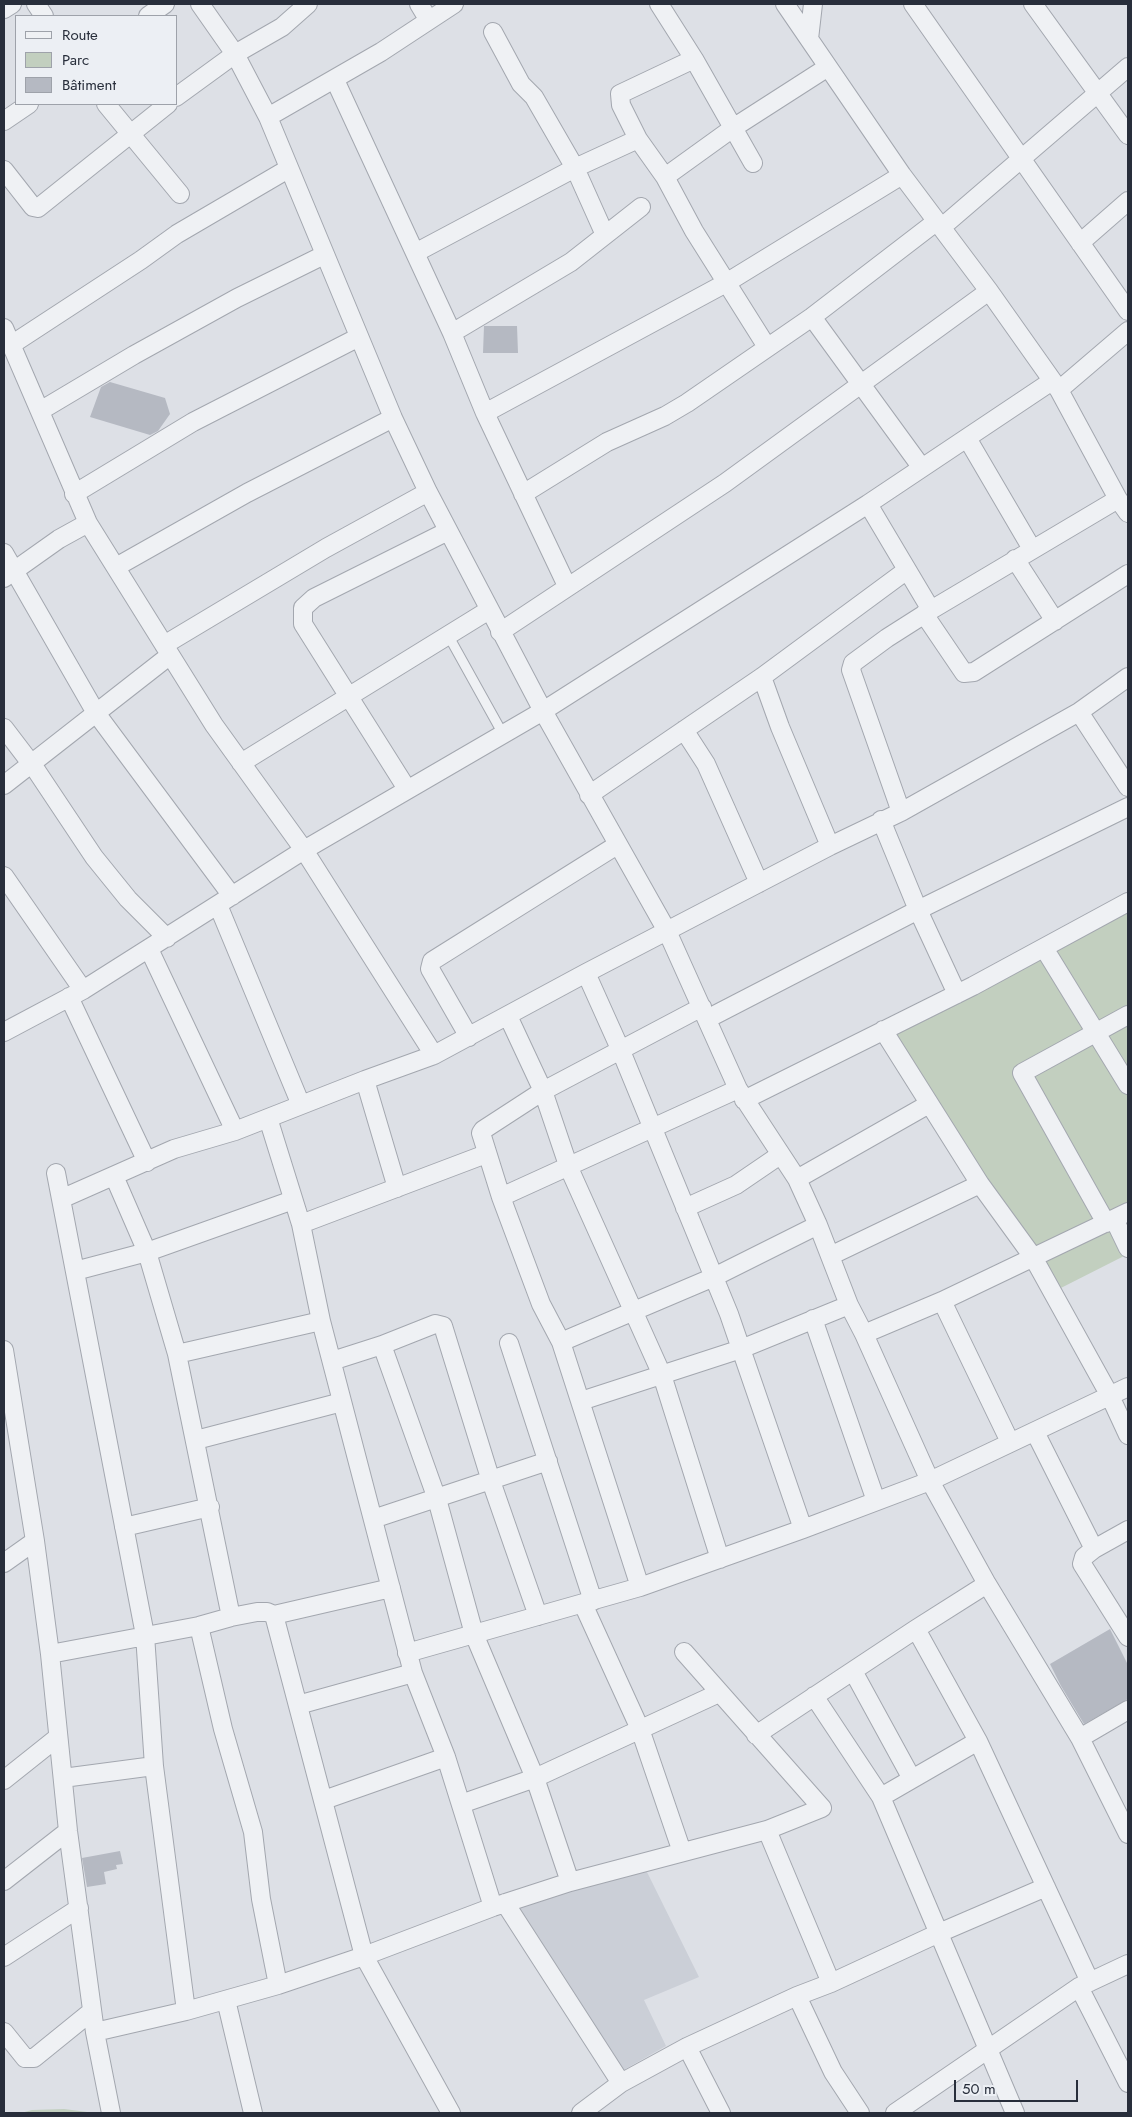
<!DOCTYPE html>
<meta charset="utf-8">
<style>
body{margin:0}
#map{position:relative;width:1132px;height:2117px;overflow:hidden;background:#dde0e6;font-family:Jost,sans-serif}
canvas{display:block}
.frame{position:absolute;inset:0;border:5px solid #282e3b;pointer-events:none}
.legend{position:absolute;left:15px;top:15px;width:162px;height:90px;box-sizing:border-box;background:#eceff4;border:1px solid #9ea2aa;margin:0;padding:6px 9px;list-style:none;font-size:15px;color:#282e3b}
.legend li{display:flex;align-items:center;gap:10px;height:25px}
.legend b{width:25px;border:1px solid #9ea2aa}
.scale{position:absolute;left:954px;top:2080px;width:124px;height:22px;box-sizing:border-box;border:2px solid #282e3b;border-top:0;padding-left:6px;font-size:15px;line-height:18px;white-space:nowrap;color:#282e3b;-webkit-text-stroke:4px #eceff4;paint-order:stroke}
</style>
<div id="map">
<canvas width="1132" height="2117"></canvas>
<div class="frame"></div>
<ul class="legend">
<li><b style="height:6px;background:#eff1f4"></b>Route</li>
<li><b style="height:14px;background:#c2cfbf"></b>Parc</li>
<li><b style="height:14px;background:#b5b9c2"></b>Bâtiment</li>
</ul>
<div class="scale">50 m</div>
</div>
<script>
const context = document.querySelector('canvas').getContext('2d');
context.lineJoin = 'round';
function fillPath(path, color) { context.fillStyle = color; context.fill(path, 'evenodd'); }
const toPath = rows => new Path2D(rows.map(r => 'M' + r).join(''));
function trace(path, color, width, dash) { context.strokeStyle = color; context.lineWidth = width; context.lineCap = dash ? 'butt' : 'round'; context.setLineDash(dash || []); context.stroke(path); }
const built = toPath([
 [646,1870,699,1977,644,2000,666,2046,620,2072,514,1907]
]);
const green = toPath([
 [1128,894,1128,1254,1051,1293,884,1031],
 [64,2109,95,2113,21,2113,32,2110]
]);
const building = toPath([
 [484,326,517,326,518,353,483,353],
 [110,382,165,398,170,414,158,431,150,435,90,417,101,387],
 [1110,1629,1128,1665,1128,1699,1084,1724,1061,1686,1050,1664],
 [120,1851,123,1864,116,1865,117,1869,104,1872,106,1884,87,1887,82,1858]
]);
const lane = toPath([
 [448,635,503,734]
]);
const street = toPath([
 [36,4,44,16],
 [200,4,235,54,268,117,393,418,428,492,543,711,667,931,738,1089,797,1179,818,1225,849,1305,864,1334,930,1481,987,1584,1080,1738,1128,1834],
 [419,4,428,19],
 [659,4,694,59,753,163],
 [785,4,902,175,989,291,1059,390,1118,499,1128,513],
 [913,4,1128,311],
 [1033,4,1128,135],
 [4,9,12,4],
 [148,16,165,4],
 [493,32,521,84,534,97,575,168,605,235],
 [809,39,813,4],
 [694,59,620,94,621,105,638,139,665,177,694,231,767,347],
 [335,80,452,333,485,413,567,586],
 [176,97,235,54,282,27,308,4],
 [106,104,180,194],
 [268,117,381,52,454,4],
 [4,121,29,104],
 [4,170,33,207,38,208,168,104],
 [665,177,733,128,828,67],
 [942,227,1128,67],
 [1080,243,1128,201],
 [415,253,575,168,638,139],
 [812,317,922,468],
 [4,328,88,523,214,725,304,850,434,1055],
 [452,333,571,262,641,207],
 [11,345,141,260,177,234,288,169],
 [1059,390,1128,331],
 [40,411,134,355,237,298,324,255],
 [485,413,726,283,902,175],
 [967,438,1032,549],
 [74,494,193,422,359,337],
 [523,494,607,442,665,416,687,403,812,317,937,221],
 [868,504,931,610],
 [4,553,96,713,232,896],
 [1015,559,1055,621],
 [116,567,247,493,393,418],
 [4,578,59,539,88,523],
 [924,614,964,673,974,672,1128,574],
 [500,632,725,483,989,291],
 [164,645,326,548,428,492],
 [762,677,780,727,830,846],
 [1079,712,1128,787],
 [4,728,36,770,94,857,128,899,167,938],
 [684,730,706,764,759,883],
 [241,763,489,610],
 [4,785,169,656],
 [407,789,303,624,303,608,314,598,448,531],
 [589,795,762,677,907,570],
 [901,812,851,670,853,663,887,638,931,610,1118,499],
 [881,820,918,910,957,994],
 [4,876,83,990],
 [218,905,301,1105],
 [1044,948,1128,1085],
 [149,949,235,1131],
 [586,973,621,1051,729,1314,803,1529],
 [69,997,147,1162],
 [508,1016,543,1091,569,1168,662,1375,720,1559],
 [707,1019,918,910,1128,807],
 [883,1030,980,1184,1033,1257,1110,1396,1128,1435],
 [4,1032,83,990,304,850,543,711,868,504,1052,381],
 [469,1037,430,969,432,961,617,845],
 [365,1080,397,1188],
 [744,1100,973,986,1128,902],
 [268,1118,301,1224,321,1321,413,1673,446,1757,493,1907],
 [56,1173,145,1635,154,1766,186,2011],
 [114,1176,147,1252,177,1354,231,1617],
 [797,1179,929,1104],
 [501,1197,738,1089],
 [61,1199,174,1149,235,1131,365,1080,434,1055,586,973,830,846,901,812,1079,712,1128,677],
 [685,1208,736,1185,780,1155],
 [1114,1219,1128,1248],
 [1106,1223,1022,1073,1128,1015],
 [301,1224,486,1154],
 [830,1256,980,1184],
 [75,1271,147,1252,293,1200],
 [942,1301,1010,1442],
 [813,1319,876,1501],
 [864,1334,942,1301,1128,1212],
 [561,1342,714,1277,818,1225],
 [509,1343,593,1601],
 [382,1345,437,1499,474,1634,535,1778,570,1882],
 [4,1350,35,1541,50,1654,68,1831,95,2032,111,2113],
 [177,1354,321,1321],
 [332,1361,382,1345,435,1324,443,1326,491,1481,538,1616],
 [581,1401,741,1349,849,1305],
 [1035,1432,1094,1549],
 [196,1440,342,1402],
 [373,1519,548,1461],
 [124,1527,210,1507],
 [1128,1530,1094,1549,1084,1557,1082,1564,1128,1637],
 [4,1563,35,1541],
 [640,1587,561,1342,541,1304,501,1197,481,1133,483,1130,543,1091,702,1007],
 [583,1604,640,1729,682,1852],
 [274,1615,364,1956,451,2113],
 [199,1626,223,1729,253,1832,261,1899,278,1985],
 [916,1629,978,1741,1090,1982],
 [407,1653,640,1587,803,1529,930,1481,1128,1387],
 [50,1654,199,1626,231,1617,257,1612,267,1612,274,1615,391,1588],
 [853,1671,912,1779],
 [814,1696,881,1797],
 [298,1705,413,1673],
 [756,1735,916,1629,987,1584],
 [1080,1738,1128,1710],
 [978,1741,881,1797,1015,2113],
 [63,1778,154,1766],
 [4,1780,58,1737],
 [324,1800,446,1757],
 [461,1804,535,1778,719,1693],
 [767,1830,831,1983],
 [4,1881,68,1831],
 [505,1903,621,2083],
 [4,1957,79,1908],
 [1079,1987,1128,2083],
 [797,1996,833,2072,860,2113],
 [226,2000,253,2113],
 [4,2032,25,2058,34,2058,92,2011],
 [95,2032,186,2011,278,1985,364,1956,493,1907,570,1882,767,1830,822,1808,684,1652],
 [687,2047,721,2113],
 [581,2113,621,2083,687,2047,797,1996,831,1983,939,1933,1046,1887],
 [895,2113,1079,1987,1128,1964]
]);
fillPath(built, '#cbcfd7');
fillPath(green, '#c2cfbf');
fillPath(building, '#b5b9c2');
trace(lane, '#a3a7af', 11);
trace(street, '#a3a7af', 20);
trace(lane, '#eff1f4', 9);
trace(street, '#eff1f4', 18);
</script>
